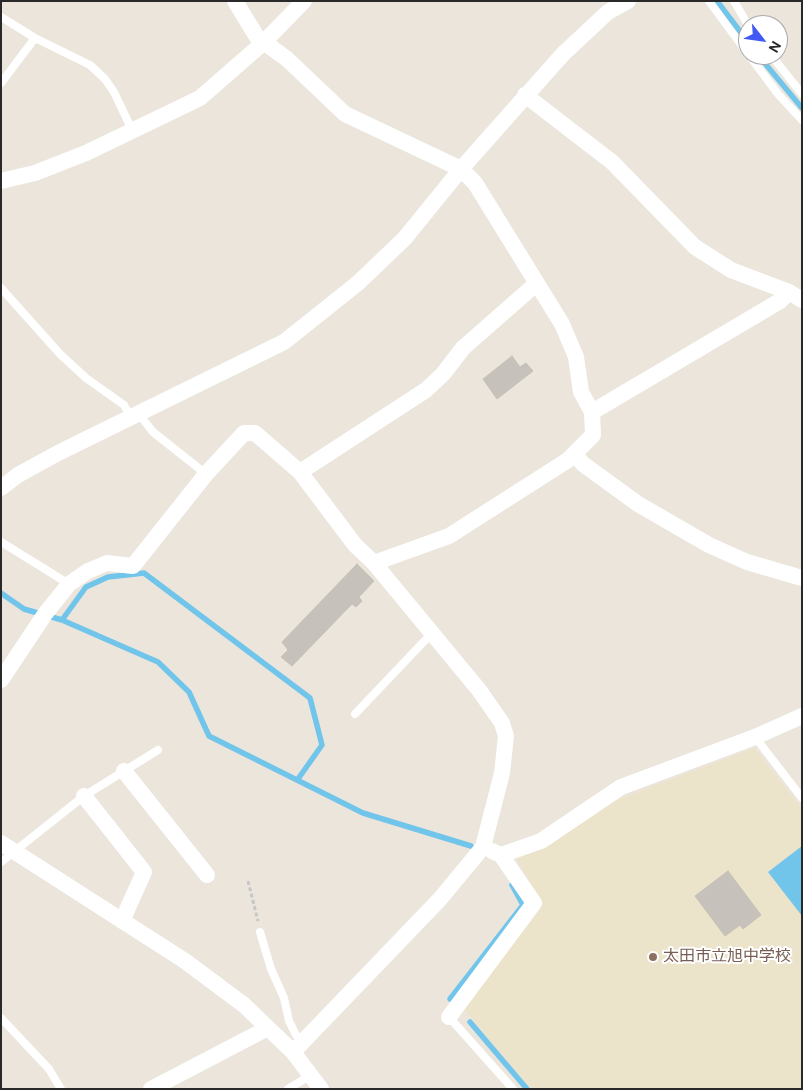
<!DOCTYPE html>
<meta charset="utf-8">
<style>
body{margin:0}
#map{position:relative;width:803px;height:1090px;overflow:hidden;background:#ebe5dc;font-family:"DM Sans",sans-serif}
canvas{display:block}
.frame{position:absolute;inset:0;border:2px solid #292929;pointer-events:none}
.north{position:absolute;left:738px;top:15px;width:50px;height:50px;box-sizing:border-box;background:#fff;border:1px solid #a9a9a9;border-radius:50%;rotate:120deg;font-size:14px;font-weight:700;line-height:20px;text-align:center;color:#292929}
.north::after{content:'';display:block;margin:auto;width:18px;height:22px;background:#405af3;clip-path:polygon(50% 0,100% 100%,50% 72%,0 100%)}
</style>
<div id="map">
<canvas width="803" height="1090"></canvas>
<div class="frame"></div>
<div class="north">N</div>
</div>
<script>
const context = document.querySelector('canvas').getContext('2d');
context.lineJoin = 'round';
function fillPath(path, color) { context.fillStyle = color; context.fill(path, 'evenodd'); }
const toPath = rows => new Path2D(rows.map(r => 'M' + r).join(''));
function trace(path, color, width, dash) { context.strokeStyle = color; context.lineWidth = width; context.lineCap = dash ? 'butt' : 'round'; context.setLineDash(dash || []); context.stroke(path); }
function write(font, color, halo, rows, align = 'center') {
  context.font = font + ' "DM Sans","Noto Sans JP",sans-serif'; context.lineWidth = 4; context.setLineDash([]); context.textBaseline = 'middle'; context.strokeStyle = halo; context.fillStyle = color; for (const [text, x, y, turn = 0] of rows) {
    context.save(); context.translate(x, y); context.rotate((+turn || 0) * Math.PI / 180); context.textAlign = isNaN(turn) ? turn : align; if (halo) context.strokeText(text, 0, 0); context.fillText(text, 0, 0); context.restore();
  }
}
const education = toPath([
 [754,748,802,809,802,1089,531,1089,464,1009,543,905,516,858,601,806]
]);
const water = toPath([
 [802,846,802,916,768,872]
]);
const stream = toPath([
 [717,1,748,42],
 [758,55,802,108],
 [1,593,24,609,62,620,158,662,189,692,209,736,363,813,471,846],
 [62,620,86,587,108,577,144,573,310,698,322,745,298,779],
 [450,999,523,905,512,885],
 [470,1022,527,1089]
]);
const building = toPath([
 [512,356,520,367,526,363,533,371,497,399,483,379,512,356],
 [357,564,374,581,359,597,362,601,356,607,352,604,292,666,281,657,288,650,282,642,357,564],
 [728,871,761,915,743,929,740,925,725,936,695,896,728,871]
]);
const path = toPath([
 [248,881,258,921]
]);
const service = toPath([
 [709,1,748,54],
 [734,1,748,25],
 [1,17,35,38,90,65,105,79,114,92,132,130],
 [749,55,778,94,802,120],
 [771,55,802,94],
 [1,83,35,38],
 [1,288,60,354,86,378,124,405,131,417],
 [138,413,153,432,206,474],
 [1,542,69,584],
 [355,714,432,633],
 [755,737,802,798],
 [1,862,84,796,158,750],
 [260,932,271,969,284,998,289,1021,296,1035,303,1041],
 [449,1017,513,1089],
 [1,1018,49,1069,61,1089],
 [288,1089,311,1075]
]);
const minor = toPath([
 [235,1,257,37,287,59,345,114,461,169,475,183,562,324,576,357,581,392,592,412,593,435,568,460,449,536,374,563],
 [525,95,612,162,695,247,731,270,789,292,802,300],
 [1,181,35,173,86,153,200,98,263,43,304,1],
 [592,412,780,301,789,292],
 [575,455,583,464,638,504,709,545,747,562,802,578],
 [300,472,426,390,443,374,463,348,537,283],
 [1,488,18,475,58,453,284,342,358,283,405,238,461,169,563,54,608,12,628,1],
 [1,680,45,614,69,584,88,571,107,563,133,566,206,474,244,433,255,433,300,472,355,545,374,563,479,690,502,723,506,736,502,773,483,847,440,899,293,1052],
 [124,771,207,875],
 [84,796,144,872,122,921],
 [1,843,185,961,244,1005,293,1052,321,1089],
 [501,855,541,841,621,787,755,737,802,716],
 [449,1017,534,903,501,855,492,851],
 [151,1089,268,1028]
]);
const markers = [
 [653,957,5,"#8d6e63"]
];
const educationNames = [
 ["太田市立旭中学校",663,957]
];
fillPath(education, '#ece3cb');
fillPath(water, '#72c5ea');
trace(stream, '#72c5ea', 5.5);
fillPath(building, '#c6c2bb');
trace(building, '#c6c1b5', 1);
trace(path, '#c7c7c7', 3, [4, 2.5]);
trace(service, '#fff', 8);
trace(minor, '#fff', 16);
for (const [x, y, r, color] of markers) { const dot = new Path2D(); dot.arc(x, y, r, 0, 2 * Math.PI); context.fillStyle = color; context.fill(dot); trace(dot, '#fff', 2); }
write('16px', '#785e54', '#fff', educationNames, 'left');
</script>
